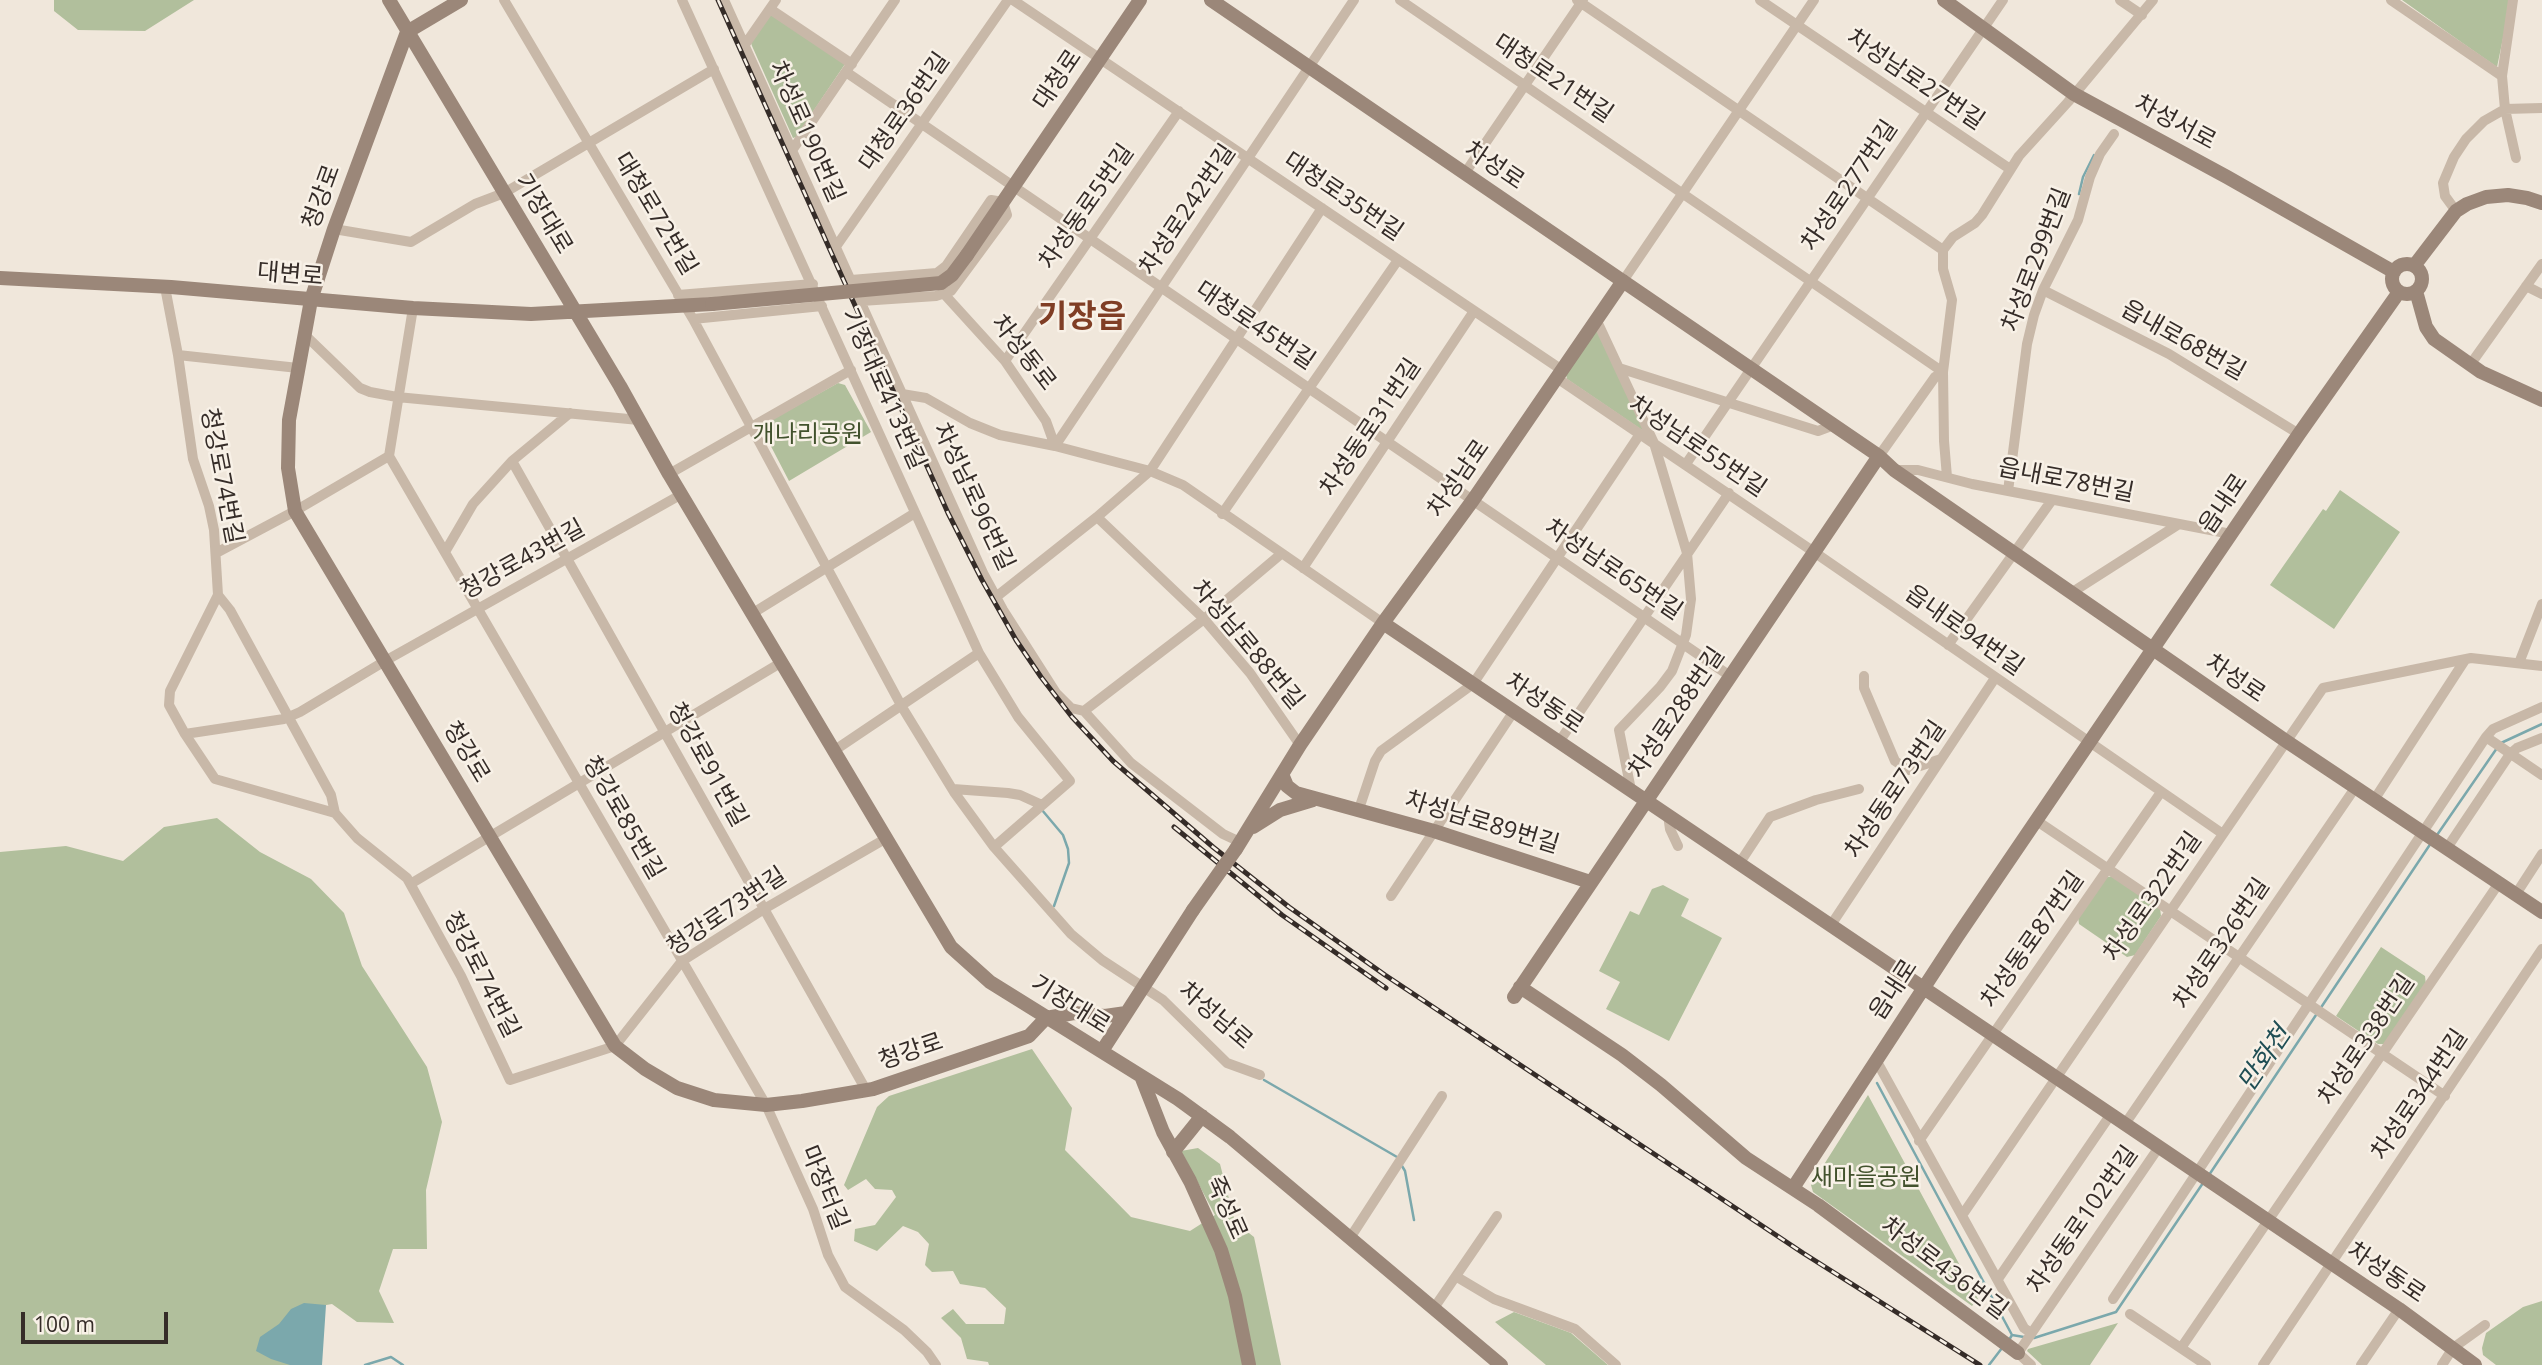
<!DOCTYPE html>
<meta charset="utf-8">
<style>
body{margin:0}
#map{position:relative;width:2542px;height:1365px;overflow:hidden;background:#f0e7db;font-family:"Open Sans",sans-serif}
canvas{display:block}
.scale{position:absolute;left:21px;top:1312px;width:147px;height:32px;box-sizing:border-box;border:4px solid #352c28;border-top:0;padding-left:9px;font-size:21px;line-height:24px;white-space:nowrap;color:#352c28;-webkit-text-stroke:5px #f8f1e7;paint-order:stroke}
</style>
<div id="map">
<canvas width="2542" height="1365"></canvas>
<div class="scale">100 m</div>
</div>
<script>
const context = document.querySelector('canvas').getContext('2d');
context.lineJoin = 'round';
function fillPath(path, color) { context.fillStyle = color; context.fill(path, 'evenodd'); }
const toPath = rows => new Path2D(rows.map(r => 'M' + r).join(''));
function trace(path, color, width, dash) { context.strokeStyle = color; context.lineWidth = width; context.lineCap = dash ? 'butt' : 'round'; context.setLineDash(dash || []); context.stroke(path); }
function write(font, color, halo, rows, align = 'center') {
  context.font = font + ' "Open Sans","Noto Sans KR",sans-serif'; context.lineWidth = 5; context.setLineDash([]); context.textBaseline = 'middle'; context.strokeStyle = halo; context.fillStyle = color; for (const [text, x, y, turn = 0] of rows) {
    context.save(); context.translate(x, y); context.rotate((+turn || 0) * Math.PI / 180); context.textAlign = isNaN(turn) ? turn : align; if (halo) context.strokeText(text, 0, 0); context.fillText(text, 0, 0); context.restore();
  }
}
const green = toPath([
 [54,0,194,0,145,31,78,30,54,11],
 [2402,0,2511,0,2497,67,2461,42],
 [770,14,845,64,796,137,793,138,752,46,751,43],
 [1597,330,1643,429,1642,430,1567,379,1566,375],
 [838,383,845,385,871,432,789,481,763,431,764,424],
 [2340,490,2400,532,2334,629,2270,585,2323,509,2326,511],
 [217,818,260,852,311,879,344,913,362,966,427,1067,442,1122,426,1190,427,1249,393,1249,379,1291,394,1323,357,1322,332,1304,298,1310,303,1365,0,1365,0,852,66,846,123,861,164,827],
 [2113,876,2160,908,2161,916,2135,955,2127,957,2079,924,2078,917,2103,878],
 [1663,885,1689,899,1681,916,1722,938,1669,1041,1606,1009,1620,982,1599,971,1630,911,1639,915,1652,889],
 [2381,947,2425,976,2426,985,2386,1044,2378,1044,2336,1016],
 [1032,1049,1072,1108,1065,1150,1131,1217,1190,1231,1215,1215,1181,1151,1198,1148,1220,1164,1235,1222,1254,1237,1281,1365,989,1365,988,1362,967,1359,961,1338,941,1318,953,1309,966,1324,1004,1324,1006,1308,985,1288,960,1284,953,1271,932,1272,925,1265,929,1244,918,1232,903,1226,877,1251,854,1241,855,1229,875,1225,896,1197,892,1190,875,1189,866,1179,848,1190,844,1185,877,1107,889,1096],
 [1868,1095,1978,1299,1972,1306,1813,1192,1811,1185],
 [2542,1301,2542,1365,2496,1365,2483,1355,2482,1348,2486,1333,2523,1307],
 [1514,1312,1571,1333,1608,1365,1546,1365,1495,1322],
 [2118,1323,2090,1365,2042,1365,2027,1351,2028,1349]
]);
const water = toPath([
 [304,1303,326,1305,322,1365,290,1365,271,1359,256,1351,260,1337,279,1324,291,1309]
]);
const stream = toPath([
 [2079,194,2083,177,2094,155],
 [2501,743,2542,724],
 [1042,810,1063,835,1068,849,1069,863,1054,906],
 [2437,835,2497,748],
 [2320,1009,2431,843],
 [1264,1080,1397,1157],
 [1877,1083,2012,1335],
 [1402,1166,1405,1171,1414,1220],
 [2209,1175,2316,1015],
 [2034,1338,2116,1312,2203,1183],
 [2009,1340,2012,1335,2024,1337],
 [365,1365,391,1357,403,1365],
 [1989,1365,2002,1348]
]);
const street = toPath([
 [504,0,693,319,902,707,954,792,994,847,1071,934,1102,960,1163,1000,1227,1063,1260,1075],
 [682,0,979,653,1018,717,1070,781,994,847],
 [724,0,984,575,1003,610,1056,693,1071,708,1084,711],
 [1013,0,1562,370],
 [1400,0,1943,372,1935,377,1879,456],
 [1577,0,1943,250],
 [1760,0,2010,169],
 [2120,0,2142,15],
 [2391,0,2502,76],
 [2513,0,2502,76,2505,109,2516,158],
 [770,9,852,64],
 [744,46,776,0],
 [846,72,1730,676],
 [791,152,895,0],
 [1465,173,1583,0],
 [2456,211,2445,196,2443,183,2454,157,2466,139,2484,121,2505,109,2542,108],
 [334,229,411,242,475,204,504,193,714,69],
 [835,248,1008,0],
 [851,280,937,273,946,266,991,200,1003,202,1007,215,951,291,936,296,861,301],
 [1623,281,1814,0],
 [2526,286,2542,294],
 [165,287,178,355,193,459,209,506,214,530,218,595,230,610,331,795,335,813],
 [2043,290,2169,354,2299,434],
 [678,295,813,284],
 [945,295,1005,361,1046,421,1055,446],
 [413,308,389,456,766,1105,813,1209,828,1255,845,1287,904,1330,927,1352,936,1365],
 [693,319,822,306],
 [1596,319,1654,443,1687,553,1691,599,1686,635,1672,671,1660,687,1619,730,1631,790],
 [304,334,360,388,370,392,397,397,639,420],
 [178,355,298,368],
 [1005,361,1179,111],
 [2470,365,2542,264],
 [1619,368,1818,431,1834,425],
 [1557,378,1814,552,2223,834],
 [902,394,926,398,970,423,1000,435,1055,446,1150,471,1183,485,1383,623],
 [1055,446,1354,0],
 [512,461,866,1090],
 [1686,464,2003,0],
 [1894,470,1918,470,1972,484,2231,534],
 [669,474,851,370],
 [1947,477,1944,441,1943,372,1952,300,1943,269,1943,250,1953,237,1975,223,1982,215,2019,156,2068,102,2153,0],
 [2008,491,2027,344,2034,315,2043,290,2078,220,2090,177,2100,154,2114,134],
 [1222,514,1398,260],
 [1097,517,1204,619,1250,673,1300,745],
 [445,552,473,504,512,461,570,413],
 [216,553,295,511,389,456],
 [1303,568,1474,311],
 [2071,593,2179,524],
 [218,595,170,691,169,705,185,734,215,779,335,813,357,838,407,878,461,976,510,1080,615,1046,682,961,764,909,885,839],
 [996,597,1097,517,1150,471,1322,208],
 [753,613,915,513],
 [1948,645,2052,500],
 [2519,663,2542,604],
 [1864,676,1864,688,1895,761,1908,770,1941,759],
 [1084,711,1204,619,1281,554],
 [1084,711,1131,763,1223,834,1240,842],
 [185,734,284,719,300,712,385,661,682,494],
 [2486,737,2542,775],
 [1559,742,1729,493],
 [835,750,979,653],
 [953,789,1008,793,1020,795,1042,805],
 [2374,800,2465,660],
 [1359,809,1375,761,1381,751,1473,684,1640,434],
 [1668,815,1670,829,1678,846],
 [2037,821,2445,1096],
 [2447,848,2510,754,2517,748,2542,738],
 [1739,864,1770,817,1816,800,1859,789],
 [412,883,782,662],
 [2516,894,2542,854],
 [1391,896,1514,711],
 [1831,925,1995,678],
 [1876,1060,2024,1328,2031,1333],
 [2125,1124,2355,788],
 [1919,1141,2161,792],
 [1963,1214,2323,688,2471,658,2542,666],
 [1350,1238,1442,1096],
 [1457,1277,1494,1299,1575,1329,1616,1365],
 [1998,1279,2111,1114],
 [2113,1299,2486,737,2493,729,2542,707],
 [1434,1308,1497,1216],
 [2130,1314,2206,1365],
 [2181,1348,2499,883],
 [2031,1365,2018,1353,2159,1147],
 [2263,1365,2542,949],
 [2361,1365,2399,1309],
 [2442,1365,2453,1348,2485,1325]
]);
const secondary = toPath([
 [389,0,620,386,669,474,951,947,990,982,1178,1099,1230,1137,1501,1365],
 [461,0,407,32,334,229,311,300,289,420,288,468,295,511,615,1046,645,1069,677,1088,714,1100,766,1105,802,1101,873,1089,1029,1036,1046,1018],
 [1211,0,1879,456,1894,470,2286,741,2542,912],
 [1944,0,2074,94,2227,177,2394,272],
 [967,255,1140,0],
 '2392 279a15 15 0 1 1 30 0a15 15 0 1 1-30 0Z',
 [2414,266,2456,211,2467,204,2486,197,2508,195,2527,198,2542,203],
 [0,278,171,287,413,308,531,314,712,304],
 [2416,291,2426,327,2434,339,2481,372,2542,400],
 [1383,623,2399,1309,2475,1365],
 [1282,774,1287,786,1296,793,1434,831,1590,882],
 [1253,827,1280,810,1313,800],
 [1236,849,1300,745,1383,623,1473,500,1623,281],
 [1520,987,1622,1055,1661,1085,1746,1158,1818,1205,2018,1353],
 [1514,997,1879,456],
 [1046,1018,1074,1013,1105,1016,1126,1013],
 [1102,1051,1193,910],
 [1141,1076,1163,1132,1190,1181,1221,1250,1235,1296,1249,1365],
 [1173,1152,1202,1116],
 [1793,1188,1957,937,2299,434,2399,292]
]);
const rail = toPath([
 [718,0,948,513,982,580,1016,640,1041,677,1072,717,1113,761,1213,847,1289,907,1385,975,1803,1253,1980,1365],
 [1174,827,1282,915,1386,988]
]);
const secondaryBridge = toPath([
 [712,304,941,283,952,275,967,255],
 [1193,910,1236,849]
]);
const streetNames = [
 ["대청로21번길",1553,79,34],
 ["대청로",1058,80,-56],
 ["차성남로27번길",1915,80,34],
 ["대청로36번길",905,112,-55],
 ["차성서로",2175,123,28],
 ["차성로190번길",806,132,66],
 ["차성로",1494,166,34],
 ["차성로277번길",1850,186,-56],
 ["청강로",322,197,-70],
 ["대청로35번길",1343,197,34],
 ["차성동로5번길",1087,207,-55],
 ["차성로242번길",1188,210,-56],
 ["기장대로",543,214,59],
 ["대청로72번길",655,214,59],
 ["차성로299번길",2037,260,-69],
 ["대변로",290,275,5],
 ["대청로45번길",1255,326,34],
 ["읍내로68번길",2183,341,29],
 ["차성동로",1023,353,52],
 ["기장대로413번길",883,389,66],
 ["차성동로31번길",1371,428,-56],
 ["차성남로55번길",1697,447,34],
 ["청강로74번길",221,476,79],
 ["차성남로",1459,479,-55],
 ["읍내로78번길",2066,481,11],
 ["차성남로96번길",973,497,65],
 ["읍내로",2224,504,-56],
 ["청강로43번길",523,560,-29],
 ["차성남로65번길",1613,570,34],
 ["읍내로94번길",1964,631,35],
 ["차성남로88번길",1247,645,50],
 ["차성로",2235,679,34],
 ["차성동로",1544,704,34],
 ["차성로288번길",1677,713,-56],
 ["청강로",466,752,59],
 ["청강로91번길",707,765,61],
 ["차성동로73번길",1896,790,-56],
 ["청강로85번길",623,818,60],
 ["차성남로89번길",1482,823,17],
 ["차성로322번길",2153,897,-55],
 ["청강로73번길",727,912,-34],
 ["차성동로87번길",2033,940,-55],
 ["차성로326번길",2222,944,-56],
 ["청강로74번길",481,975,63],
 ["읍내로",1894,990,-57],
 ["기장대로",1070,1005,32],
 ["차성남로",1215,1016,41],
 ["차성로338번길",2367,1040,-56],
 ["청강로",911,1052,-19],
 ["차성로344번길",2420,1095,-56],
 ["마장터길",824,1188,68],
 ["죽성로",1226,1208,66],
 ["차성동로102번길",2083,1220,-55],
 ["차성로436번길",1944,1269,37],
 ["차성동로",2386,1273,34]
];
const parkNames = [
 ["개나리공원",808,435],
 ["새마을공원",1866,1178]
];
const waterNames = [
 ["만화천",2265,1059,-56]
];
const districtNames = [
 ["기장읍",1082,318]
];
fillPath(green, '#b1bf9c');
fillPath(water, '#7ba8ac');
trace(stream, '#7ba8ac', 2.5);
trace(street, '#c8b8a8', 10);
trace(secondary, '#9b8779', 14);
trace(rail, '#352c28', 5);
trace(rail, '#f8f1e7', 2.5, [8]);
trace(secondaryBridge, '#9b8779', 14);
write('24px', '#352c28', '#f8f1e7', streetNames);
write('24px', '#42522d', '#f8f1e7', parkNames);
write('italic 26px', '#1f4e54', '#f8f1e7', waterNames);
write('bold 32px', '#803e25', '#f8f1e7', districtNames);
</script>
